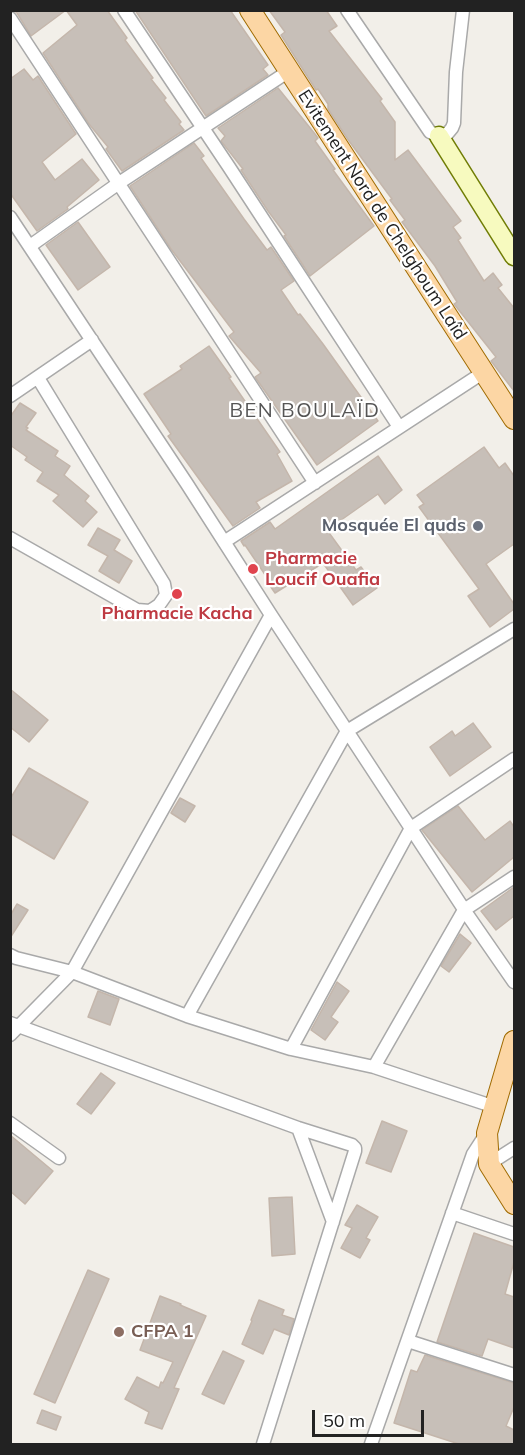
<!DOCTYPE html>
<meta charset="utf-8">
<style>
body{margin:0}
#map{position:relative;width:525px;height:1455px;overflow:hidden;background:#f2efe9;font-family:Mulish,sans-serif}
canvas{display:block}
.frame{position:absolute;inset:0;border:12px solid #222;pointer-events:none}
.scale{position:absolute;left:312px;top:1410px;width:112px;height:27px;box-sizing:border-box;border:3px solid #222;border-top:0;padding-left:8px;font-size:18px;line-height:21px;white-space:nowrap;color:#222;-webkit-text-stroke:4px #fff;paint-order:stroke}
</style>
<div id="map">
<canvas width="525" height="1455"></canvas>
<div class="frame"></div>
<div class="scale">50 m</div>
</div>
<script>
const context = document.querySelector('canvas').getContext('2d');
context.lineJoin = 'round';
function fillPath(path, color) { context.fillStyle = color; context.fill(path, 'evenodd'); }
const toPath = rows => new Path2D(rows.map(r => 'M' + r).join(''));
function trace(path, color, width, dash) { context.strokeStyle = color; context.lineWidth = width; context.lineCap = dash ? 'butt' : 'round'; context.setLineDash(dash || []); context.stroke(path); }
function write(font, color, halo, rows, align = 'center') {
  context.font = font + ' Mulish,sans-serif'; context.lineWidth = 4.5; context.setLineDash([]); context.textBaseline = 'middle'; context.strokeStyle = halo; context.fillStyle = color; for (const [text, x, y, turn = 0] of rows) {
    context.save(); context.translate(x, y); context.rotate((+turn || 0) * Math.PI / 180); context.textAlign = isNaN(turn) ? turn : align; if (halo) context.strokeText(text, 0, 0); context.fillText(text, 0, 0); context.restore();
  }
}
const building = toPath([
 [13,10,66,10,31,36,17,13,13,10],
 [66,10,107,10,127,38,125,40,153,78,151,79,166,98,164,100,181,122,179,124,184,130,122,171,106,149,108,147,89,124,43,53,77,25,66,10],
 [135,10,230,10,268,65,263,69,268,75,206,116,135,10],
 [269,10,326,10,337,26,329,31,382,99,380,101,395,122,395,160,408,150,461,221,453,227,461,238,458,240,484,281,493,273,502,285,498,288,514,308,514,391,491,361,496,357,454,304,457,302,435,266,402,222,405,220,390,200,392,199,349,141,328,109,328,104,318,89,316,90,281,35,285,32,269,10],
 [24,69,33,80,38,76,76,134,42,162,55,180,82,159,99,180,67,207,68,209,37,231,10,193,10,79,24,69],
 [278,88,315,134,318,138,315,141,335,169,333,170,374,226,310,276,284,236,286,235,268,211,241,170,243,169,221,141,225,136,218,128,278,88],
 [194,143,204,156,201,158,244,219,267,250,271,247,294,281,281,290,298,315,300,314,323,344,378,421,317,465,255,377,261,373,229,336,234,332,171,249,130,186,194,143],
 [78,222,110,267,78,290,46,245,78,222],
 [209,346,231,377,229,378,280,452,277,454,292,481,256,502,260,508,233,526,168,436,171,434,144,394,182,369,180,366,209,346],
 [20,403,36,413,26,427,28,428,26,430,58,451,55,456,70,466,64,475,89,496,85,501,97,512,83,527,53,501,59,495,37,481,43,472,25,460,27,457,10,445,10,417,20,403],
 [484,447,499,468,505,463,514,476,514,544,486,564,514,604,514,609,490,627,468,596,479,589,419,507,424,504,417,495,484,447],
 [378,456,402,490,385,504,378,494,327,530,356,570,361,567,377,588,353,605,323,563,275,593,266,580,268,579,245,545,244,546,241,541,270,522,275,529,378,456],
 [98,528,120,540,114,550,132,561,119,583,99,571,108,556,88,545,98,528],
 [10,689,48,720,29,742,10,727,10,689],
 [473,723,491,747,450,776,430,747,452,731,455,736,473,723],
 [29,768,88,802,54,859,10,833,10,799,29,768],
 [180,798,195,806,185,822,171,813,180,798],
 [458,806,485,840,510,821,514,827,514,857,472,892,422,830,458,806],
 [514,887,514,916,496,930,481,911,514,887],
 [17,904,28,910,10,938,10,916,17,904],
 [460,934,471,943,449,972,441,966,460,934],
 [337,982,349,991,331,1017,338,1022,325,1040,311,1030,337,982],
 [98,991,119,999,110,1025,88,1017,98,991],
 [101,1073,115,1083,91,1114,77,1104,101,1073],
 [382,1121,407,1131,391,1172,366,1163,382,1121],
 [10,1135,53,1171,25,1204,10,1191,10,1135],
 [292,1197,295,1254,272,1256,269,1198,292,1197],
 [357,1205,378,1217,366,1238,370,1240,360,1258,341,1248,352,1228,345,1225,357,1205],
 [474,1233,514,1247,514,1262,505,1294,514,1297,514,1348,488,1339,482,1356,437,1342,474,1233],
 [88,1270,109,1279,55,1403,34,1394,88,1270],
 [160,1296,181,1304,180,1305,206,1316,174,1388,179,1389,162,1429,145,1423,149,1412,125,1399,137,1377,159,1388,161,1382,163,1383,173,1362,140,1350,160,1296],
 [259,1300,284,1310,282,1315,294,1319,289,1335,274,1329,263,1354,242,1344,252,1321,251,1320,259,1300],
 [223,1351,244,1361,224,1404,202,1394,223,1351],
 [425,1355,514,1383,514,1407,506,1426,514,1430,514,1444,459,1444,394,1423,411,1370,417,1372,425,1355],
 [42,1410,61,1417,56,1430,37,1423,42,1410]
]);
const street = toPath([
 [124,10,229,167,399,427],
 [347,10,430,132,439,136,447,134,452,128,454,123,456,72,463,10],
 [10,18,315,483],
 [10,217,187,484,271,615,469,917,514,982],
 [30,246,119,183,289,71],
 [10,396,92,340],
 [10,538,137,610,150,611,159,605,166,595,164,584,38,378],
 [224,542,484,372],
 [10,955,16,958,72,972,187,1016,291,1049,374,1067,495,1107],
 [187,1016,347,731,514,629],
 [10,1023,298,1128,352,1145,355,1148,355,1151,263,1444],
 [10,1035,72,972,271,615],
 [291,1049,411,828,514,759],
 [374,1067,464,910,514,877],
 [10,1123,59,1158],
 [298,1128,333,1222],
 [489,1164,514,1148],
 [452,1213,514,1234],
 [408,1341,514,1375],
 [371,1444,473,1154,486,1134]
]);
const secondary = toPath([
 [439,136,514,256]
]);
const primary = toPath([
 [250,10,514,419],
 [514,1041,487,1133,489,1164,514,1204]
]);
const markers = [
 [478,526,6,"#6b7280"],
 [253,569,6,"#e0444e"],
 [177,594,6,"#e0444e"],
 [119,1332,6,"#8d6e63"]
];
const streetNames = [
 ["Evitement Nord de Chelghoum Laîd",382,215,57]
];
const worshipNames = [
 ["Mosquée El quds",466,526]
];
const healthNames = [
 ["Pharmacie",265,559],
 ["Loucif Ouafia",265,580],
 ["Pharmacie Kacha",177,614,"center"]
];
const educationNames = [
 ["CFPA 1",131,1332]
];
const neighbourhoodNames = [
 ["BEN BOULAÏD",305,411]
];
fillPath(building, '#c7bfb8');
trace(building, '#c4b6ab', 1.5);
trace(street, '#a9a9a9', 15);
trace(secondary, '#707d05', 21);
trace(primary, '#a06b00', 22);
trace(street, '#fff', 12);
trace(secondary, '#f7fabf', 18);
trace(primary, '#fcd6a4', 20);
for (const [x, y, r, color] of markers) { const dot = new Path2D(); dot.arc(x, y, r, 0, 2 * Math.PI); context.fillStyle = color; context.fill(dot); trace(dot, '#fff', 2); }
write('18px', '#222', '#fff', streetNames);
write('bold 18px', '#5b616d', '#fff', worshipNames, 'right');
write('bold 18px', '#be3a42', '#fff', healthNames, 'left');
write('bold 18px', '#785e54', '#fff', educationNames, 'left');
context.letterSpacing = '1.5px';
write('20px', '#555', '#fff', neighbourhoodNames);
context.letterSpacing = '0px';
</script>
